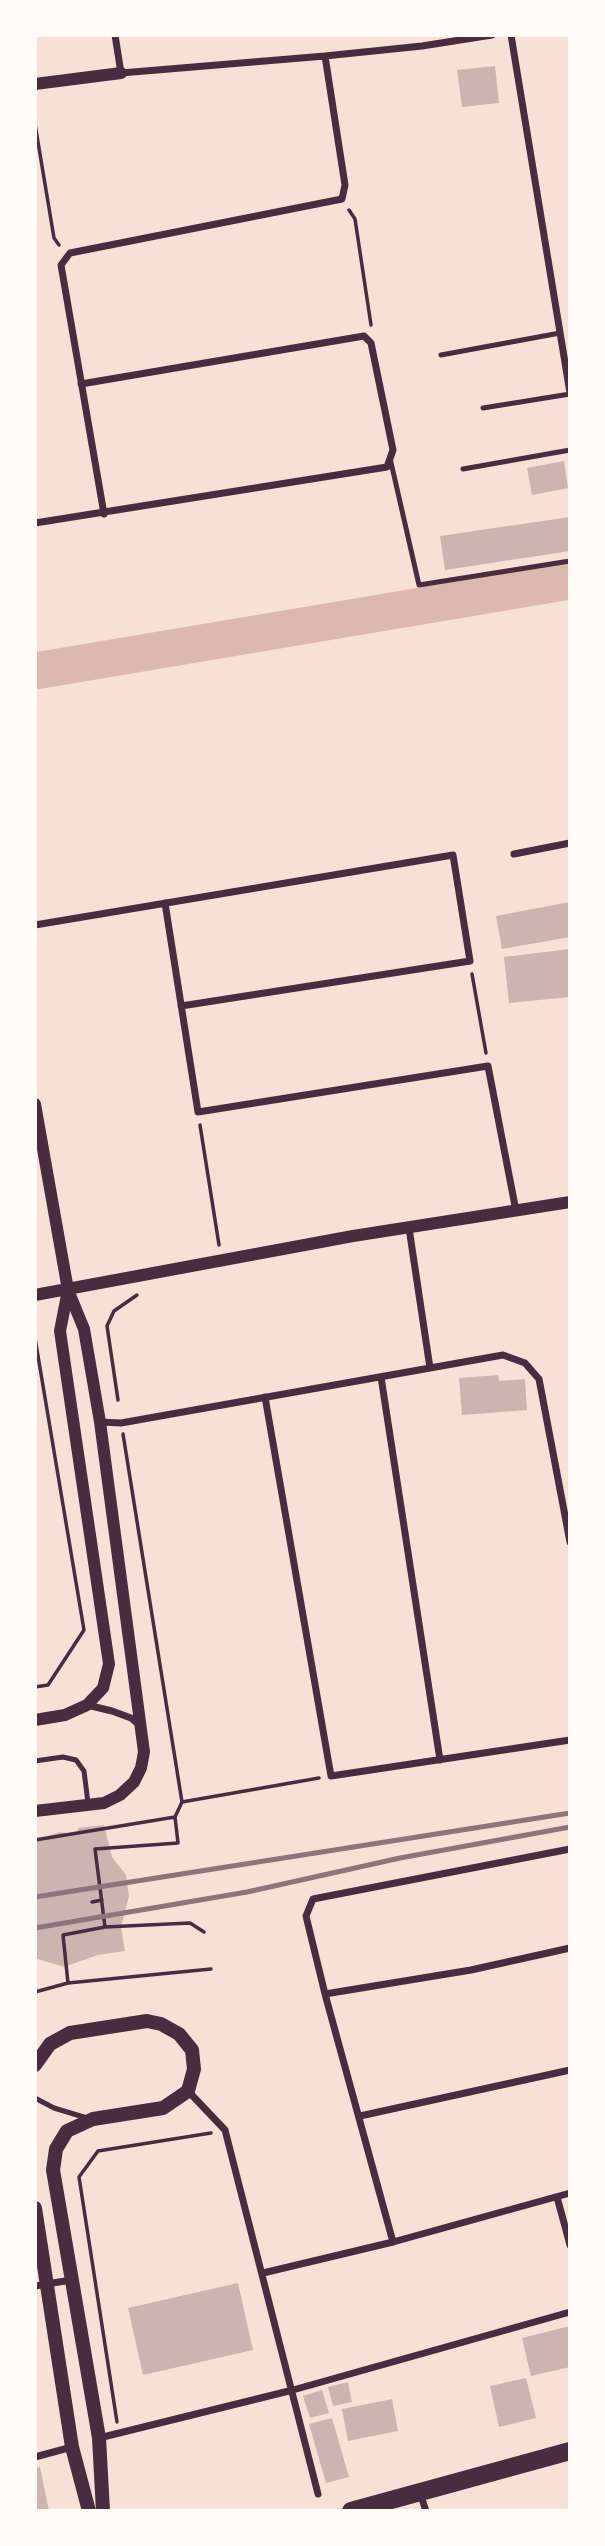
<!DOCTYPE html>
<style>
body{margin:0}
#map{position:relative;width:605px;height:2546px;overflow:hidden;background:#f7e1d7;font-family:"IBM Plex Serif",serif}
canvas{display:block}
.frame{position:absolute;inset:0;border:37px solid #fffaf5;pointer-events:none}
</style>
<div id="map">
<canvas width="605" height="2546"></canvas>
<div class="frame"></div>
</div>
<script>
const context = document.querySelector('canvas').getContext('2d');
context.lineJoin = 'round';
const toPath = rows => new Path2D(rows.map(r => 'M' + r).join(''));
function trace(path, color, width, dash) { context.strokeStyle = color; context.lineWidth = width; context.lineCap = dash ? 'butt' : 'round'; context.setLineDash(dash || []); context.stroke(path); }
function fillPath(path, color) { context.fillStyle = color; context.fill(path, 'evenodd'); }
const river = toPath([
 [35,671,570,581]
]);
const building = toPath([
 [495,66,499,103,462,107,457,70],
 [564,461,568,488,532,495,527,468],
 [570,517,570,551,445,570,440,536],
 [570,902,570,937,502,949,496,916],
 [570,949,570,997,509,1003,504,957],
 [498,1375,499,1381,525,1379,527,1410,462,1415,459,1378],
 [104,1825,112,1857,126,1875,129,1896,121,1927,125,1951,98,1955,64,1967,35,1958,35,1840,60,1832,77,1835,78,1828],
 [238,2283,253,2350,143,2375,128,2308],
 [570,2326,570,2367,531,2376,522,2338],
 [526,2378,536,2418,499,2427,490,2386],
 [348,2382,352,2402,333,2406,328,2387],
 [322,2390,329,2413,310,2418,303,2396],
 [392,2399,398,2431,348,2441,342,2409],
 [332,2418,349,2477,326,2483,309,2424],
 [40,2467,49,2511,35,2511,35,2469]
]);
const path = toPath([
 [35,124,54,238,59,245],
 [349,210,355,219,371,325],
 [472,974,486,1053],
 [200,1125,219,1245],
 [35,1338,84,1630,48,1685,35,1687],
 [118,1400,107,1326,114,1311,137,1295],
 [123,1434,182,1802],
 [175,1817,182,1802,319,1778],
 [35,1840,175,1817,178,1843,95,1849,105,1927,63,1935,68,1983],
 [92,1902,102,1900],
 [105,1927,190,1923,204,1932],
 [35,1992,68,1983,211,1969],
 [117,2422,79,2177,98,2151,211,2133]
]);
const service = toPath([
 [441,355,560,333],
 [483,408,570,394],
 [390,458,419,585,570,561],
 [463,469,570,450],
 [35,1761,63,1757,76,1760,84,1771,88,1803],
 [35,2098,54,2108,87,2118]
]);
const minor = toPath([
 [511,35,570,393],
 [325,56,422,46,492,35],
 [104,514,61,265,70,253,342,199,345,185,325,56,121,73,115,35],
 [35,523,387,467,393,450,371,343,364,336,81,384],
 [514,854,570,843],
 [165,903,198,1112,488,1066,516,1211],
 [35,925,453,855,470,961,181,1006],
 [409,1228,430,1368],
 [381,1377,440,1760],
 [265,1397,331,1776,570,1740],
 [100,1422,121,1423,503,1355,525,1363,539,1379,570,1542],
 [87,1705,112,1711,131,1718,141,1726],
 [325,1994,471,1970,570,1948],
 [188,2091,225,2130,318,2494],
 [360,2116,570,2070],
 [557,2197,570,2245],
 [393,2242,325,1994,306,1916,313,1899,570,1849],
 [263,2273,393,2242,570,2193],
 [35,2286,71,2280],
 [99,2438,293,2390,570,2312],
 [35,2457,72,2447],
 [420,2493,426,2511]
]);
const tertiary = toPath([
 [35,84,121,73],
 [35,1104,68,1290,84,1329,100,1422,144,1752,141,1768,134,1782,120,1795,104,1803,35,1811],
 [35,1295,353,1236,570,1202],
 [35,1720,65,1715,87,1705,103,1688,109,1664,60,1331,68,1290]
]);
const secondary = toPath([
 [35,2065,50,2044,70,2033,147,2021,161,2024,179,2034,192,2050,194,2069,188,2091,163,2108,93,2119,67,2131,56,2149,53,2170,99,2438,103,2511],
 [35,2208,72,2447,89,2511]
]);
const primary = toPath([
 [351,2511,570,2451]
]);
const rail = toPath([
 [35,1897,570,1813],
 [35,1928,247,1892,400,1858,570,1827]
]);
trace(river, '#dcb8b0', 37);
fillPath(building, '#ccb4b1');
trace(path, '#4a2c40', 3.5);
trace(service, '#4a2c40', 5);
trace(minor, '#4a2c40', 7);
trace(tertiary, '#4a2c40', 12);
trace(secondary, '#4a2c40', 14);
trace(primary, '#4a2c40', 18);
trace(rail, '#8f747c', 5);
</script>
